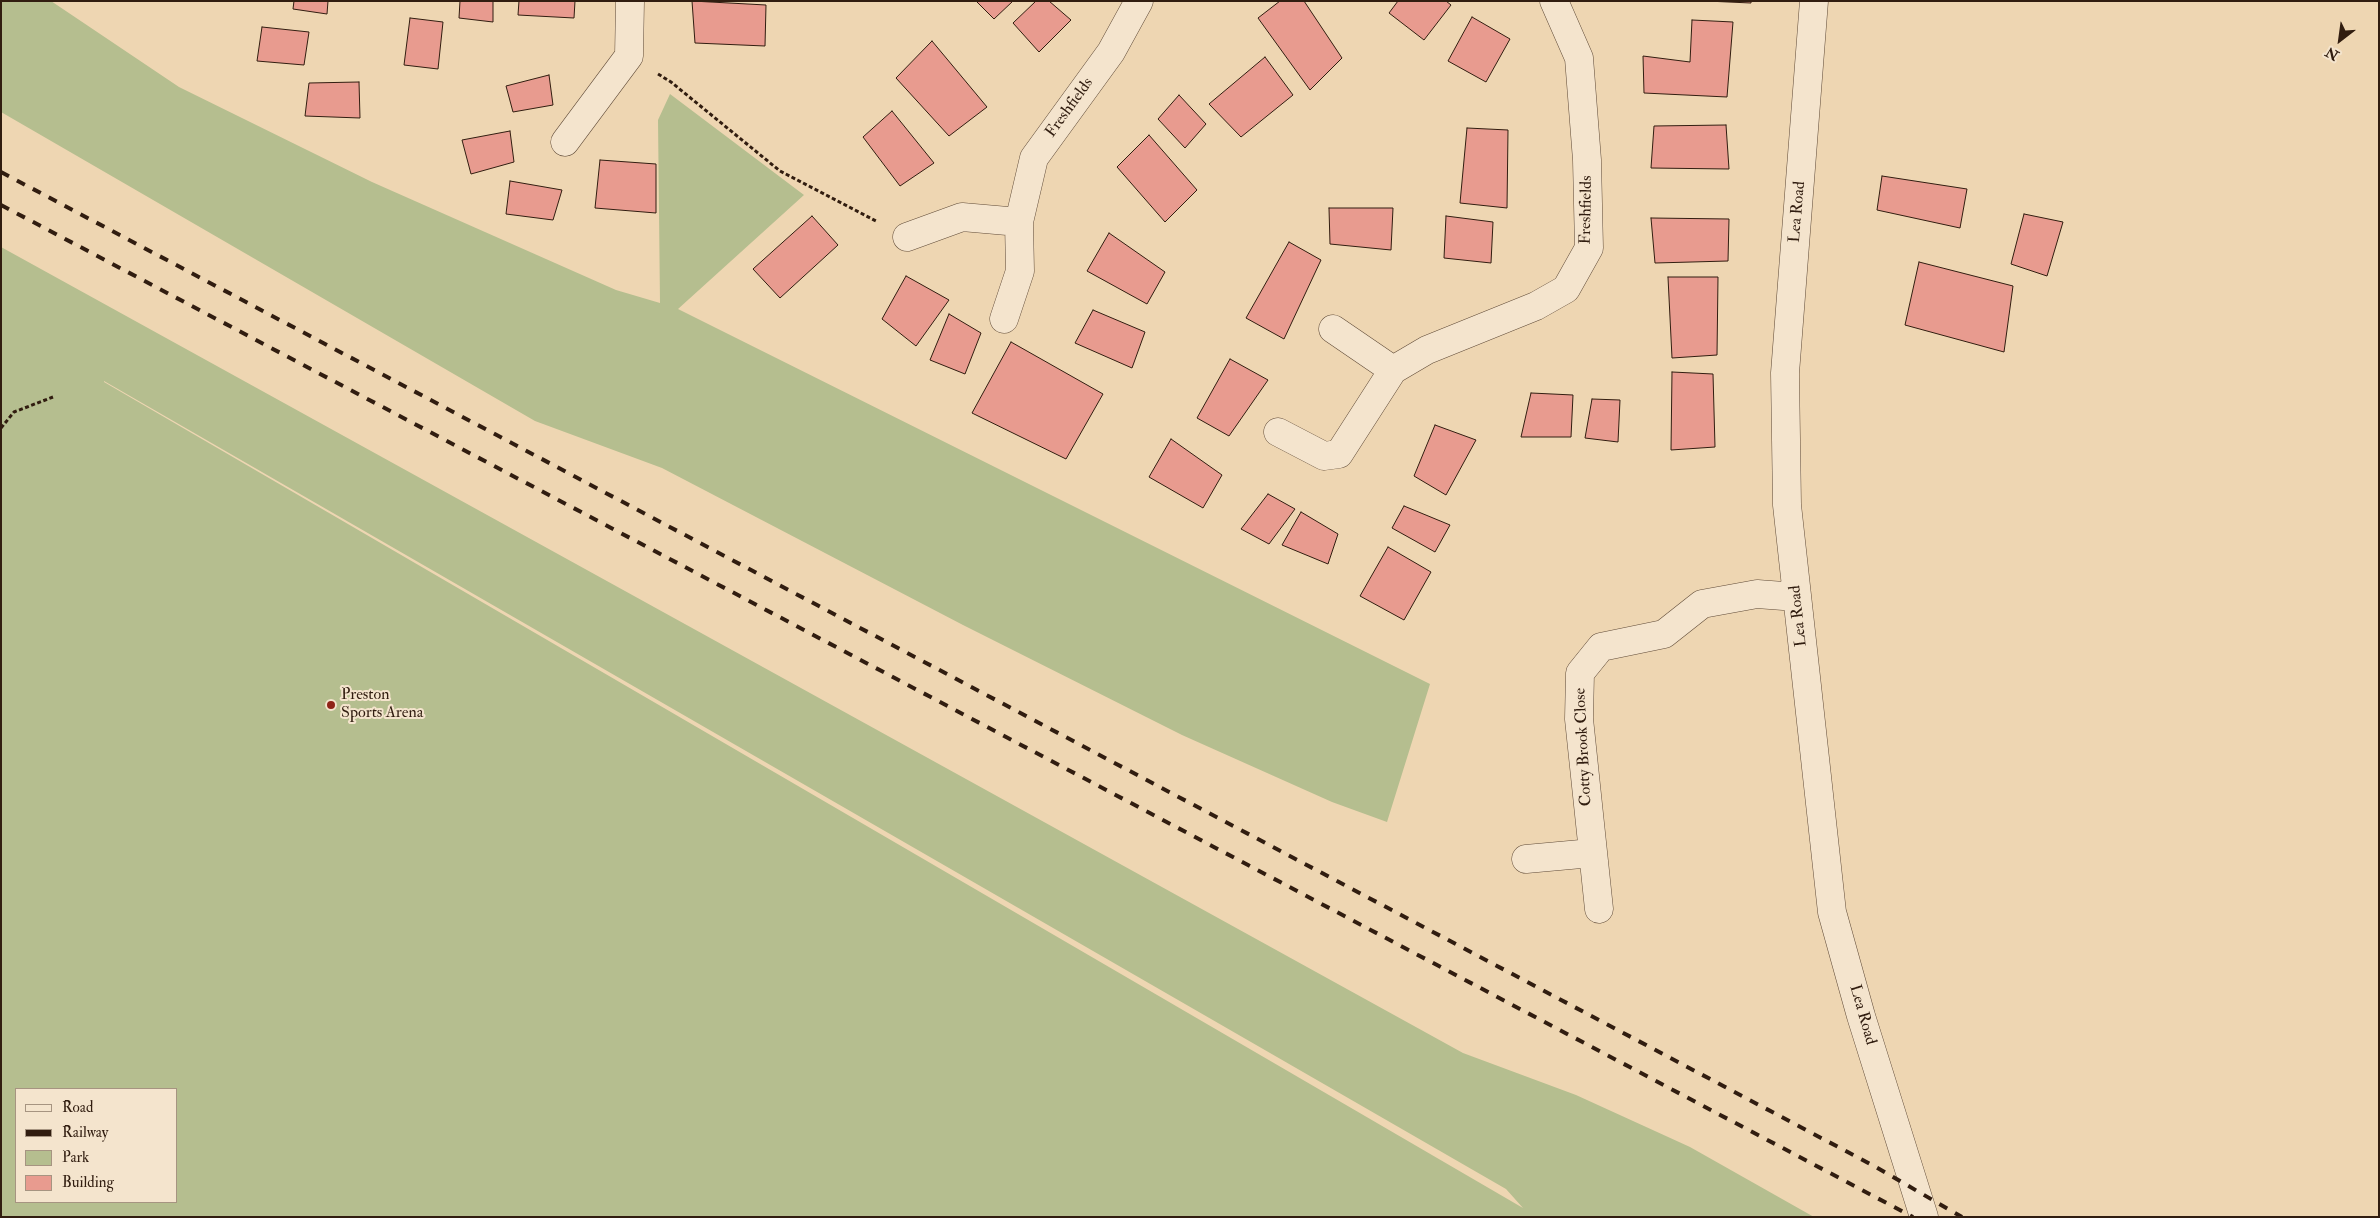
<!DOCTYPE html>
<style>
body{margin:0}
#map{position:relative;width:2380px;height:1218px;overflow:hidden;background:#eed6b2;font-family:"IM FELL Double Pica",serif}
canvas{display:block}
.frame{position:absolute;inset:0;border:2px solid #311d10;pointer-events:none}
.legend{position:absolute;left:15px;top:1088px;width:162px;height:115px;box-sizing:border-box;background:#f4e4cd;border:1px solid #a69481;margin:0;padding:6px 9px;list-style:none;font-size:15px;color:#311d10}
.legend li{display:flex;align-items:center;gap:10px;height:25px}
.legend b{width:25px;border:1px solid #a69481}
.north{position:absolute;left:2315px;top:15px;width:50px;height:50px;-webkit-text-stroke:4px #f4e4cd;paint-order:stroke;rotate:210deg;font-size:14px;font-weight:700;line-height:20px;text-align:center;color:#311d10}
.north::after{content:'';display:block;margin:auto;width:18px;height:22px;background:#311d10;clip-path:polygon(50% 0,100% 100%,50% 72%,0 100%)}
</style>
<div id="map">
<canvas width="2380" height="1218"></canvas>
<div class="frame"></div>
<ul class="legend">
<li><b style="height:6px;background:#f4e4cd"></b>Road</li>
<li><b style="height:6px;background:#311d10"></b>Railway</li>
<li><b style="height:14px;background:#b5be8f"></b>Park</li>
<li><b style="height:14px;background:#e89b8f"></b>Building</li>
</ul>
<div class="north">N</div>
</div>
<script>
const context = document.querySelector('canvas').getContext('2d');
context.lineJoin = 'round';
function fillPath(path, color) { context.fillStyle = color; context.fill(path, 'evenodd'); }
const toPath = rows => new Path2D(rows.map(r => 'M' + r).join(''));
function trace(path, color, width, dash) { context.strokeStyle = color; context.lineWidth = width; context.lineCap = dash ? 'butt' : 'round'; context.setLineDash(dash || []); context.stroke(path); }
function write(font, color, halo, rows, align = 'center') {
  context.font = font + ' "IM FELL Double Pica",serif'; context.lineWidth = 4; context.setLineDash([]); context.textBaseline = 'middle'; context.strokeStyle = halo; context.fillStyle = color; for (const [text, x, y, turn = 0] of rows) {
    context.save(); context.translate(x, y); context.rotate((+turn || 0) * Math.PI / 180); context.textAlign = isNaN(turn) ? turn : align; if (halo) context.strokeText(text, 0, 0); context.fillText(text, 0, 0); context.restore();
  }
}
const green = toPath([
 [1,1,51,1,179,87,372,182,616,290,660,303,658,120,670,94,804,195,678,309,1430,684,1387,822,1332,802,1182,735,963,625,662,468,535,421,1,112],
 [1,247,1463,1053,1576,1095,1690,1147,1814,1217,1,1217],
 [104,381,1506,1189,1523,1208,104,382],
 [16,1089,176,1089,176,1202,16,1202]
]);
const building = toPath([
 [294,1,328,1,327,14,293,9,294,1],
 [460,1,493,1,493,22,459,18,460,1],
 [519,1,575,1,574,18,518,15,519,1],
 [692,1,766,5,765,46,695,43,692,1],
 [976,1,1013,1,994,19,976,1],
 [1036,1,1049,1,1071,20,1039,52,1013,23,1036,1],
 [1280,1,1304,1,1342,58,1310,90,1258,18,1280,1],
 [1398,1,1446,1,1451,5,1424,40,1389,13,1398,1],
 [1706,1,1751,1,1751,3,1706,1],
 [1472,17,1510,39,1486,82,1448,61,1472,17],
 [410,18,443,22,438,69,404,65,410,18],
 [1692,20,1733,22,1727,97,1644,93,1643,56,1690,62,1692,20],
 [262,27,309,32,304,65,257,61,262,27],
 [932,41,987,107,949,136,896,78,932,41],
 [1265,57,1293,95,1241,137,1209,104,1265,57],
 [549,75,553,105,513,112,506,86,549,75],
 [359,82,360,118,305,116,309,83,359,82],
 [1179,95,1206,124,1185,148,1158,119,1179,95],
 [892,111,934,163,900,186,863,137,892,111],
 [1726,125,1729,169,1651,168,1654,126,1726,125],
 [1467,128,1508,130,1507,208,1460,203,1467,128],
 [510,131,514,162,471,174,462,140,510,131],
 [1149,135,1197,190,1165,222,1117,167,1149,135],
 [600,160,656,164,656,213,595,208,600,160],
 [1882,176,1967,189,1960,228,1877,210,1882,176],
 [510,181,562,190,553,220,506,214,510,181],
 [1329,208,1393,208,1391,250,1330,244,1329,208],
 [2024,214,2063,222,2047,276,2011,264,2024,214],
 [812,216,838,245,780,298,753,269,812,216],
 [1446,216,1493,222,1491,263,1444,258,1446,216],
 [1651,218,1729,219,1728,261,1655,263,1651,218],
 [1109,233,1165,272,1147,304,1087,271,1109,233],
 [1289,242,1321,260,1284,339,1246,318,1289,242],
 [1919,262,2013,286,2004,352,1905,325,1919,262],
 [906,276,949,300,916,346,882,319,906,276],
 [1668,277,1718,277,1717,355,1672,358,1668,277],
 [1093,310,1145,332,1132,368,1075,343,1093,310],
 [949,314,981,333,965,374,930,360,949,314],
 [1011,342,1103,394,1066,459,972,413,1011,342],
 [1230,359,1268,380,1229,436,1197,418,1230,359],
 [1672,372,1713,374,1715,447,1671,450,1672,372],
 [1531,393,1573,395,1571,437,1521,437,1531,393],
 [1592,399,1620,400,1618,442,1585,438,1592,399],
 [1435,425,1476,440,1446,495,1414,476,1435,425],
 [1171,439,1222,475,1203,508,1149,477,1171,439],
 [1268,494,1295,509,1269,544,1241,529,1268,494],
 [1404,506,1450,525,1435,552,1392,528,1404,506],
 [1301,512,1338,534,1328,564,1282,545,1301,512],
 [1388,547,1431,572,1404,620,1360,596,1388,547]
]);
const path = toPath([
 [658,74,671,82,780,171,876,221],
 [1,428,14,412,53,397]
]);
const minor = toPath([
 [1814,1,1785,373,1787,505,1832,912,1861,1016,1924,1217],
 [565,142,629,56,630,1],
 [907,237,962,217,1019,222],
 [1004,319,1020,271,1019,222,1034,158,1111,52,1139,1],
 [1333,329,1393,370],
 [1278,432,1324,456,1339,454,1393,370,1427,350,1536,306,1566,289,1589,248,1587,160,1579,58,1554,1],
 [1526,859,1592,853],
 [1599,909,1579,719,1580,673,1601,647,1664,634,1702,604,1757,594,1797,597]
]);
const rail = toPath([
 [1,172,1874,1166,1962,1217],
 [1,205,1913,1217]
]);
const markers = [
 [331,705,5,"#8f2418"]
];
const streetNames = [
 ["Freshfields",1070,108,-54],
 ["Freshfields",1587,210,-89],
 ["Lea Road",1798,212,-85],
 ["Lea Road",1799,616,-96],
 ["Cotty Brook Close",1584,747,-93],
 ["Lea Road",1862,1015,74]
];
const poiNames = [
 ["Preston",341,696],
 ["Sports Arena",341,714]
];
fillPath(green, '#b5be8f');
fillPath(building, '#e89b8f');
trace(building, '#311d10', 1);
trace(minor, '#604b38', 29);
trace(path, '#311d10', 3, [4, 2.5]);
trace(minor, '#f4e4cd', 28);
trace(rail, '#311d10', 4, [9, 9]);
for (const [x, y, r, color] of markers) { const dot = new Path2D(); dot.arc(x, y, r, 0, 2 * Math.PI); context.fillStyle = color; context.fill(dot); trace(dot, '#f4e4cd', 2); }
write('16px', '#311d10', '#f4e4cd', streetNames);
write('16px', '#311d10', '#f4e4cd', poiNames, 'left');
</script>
